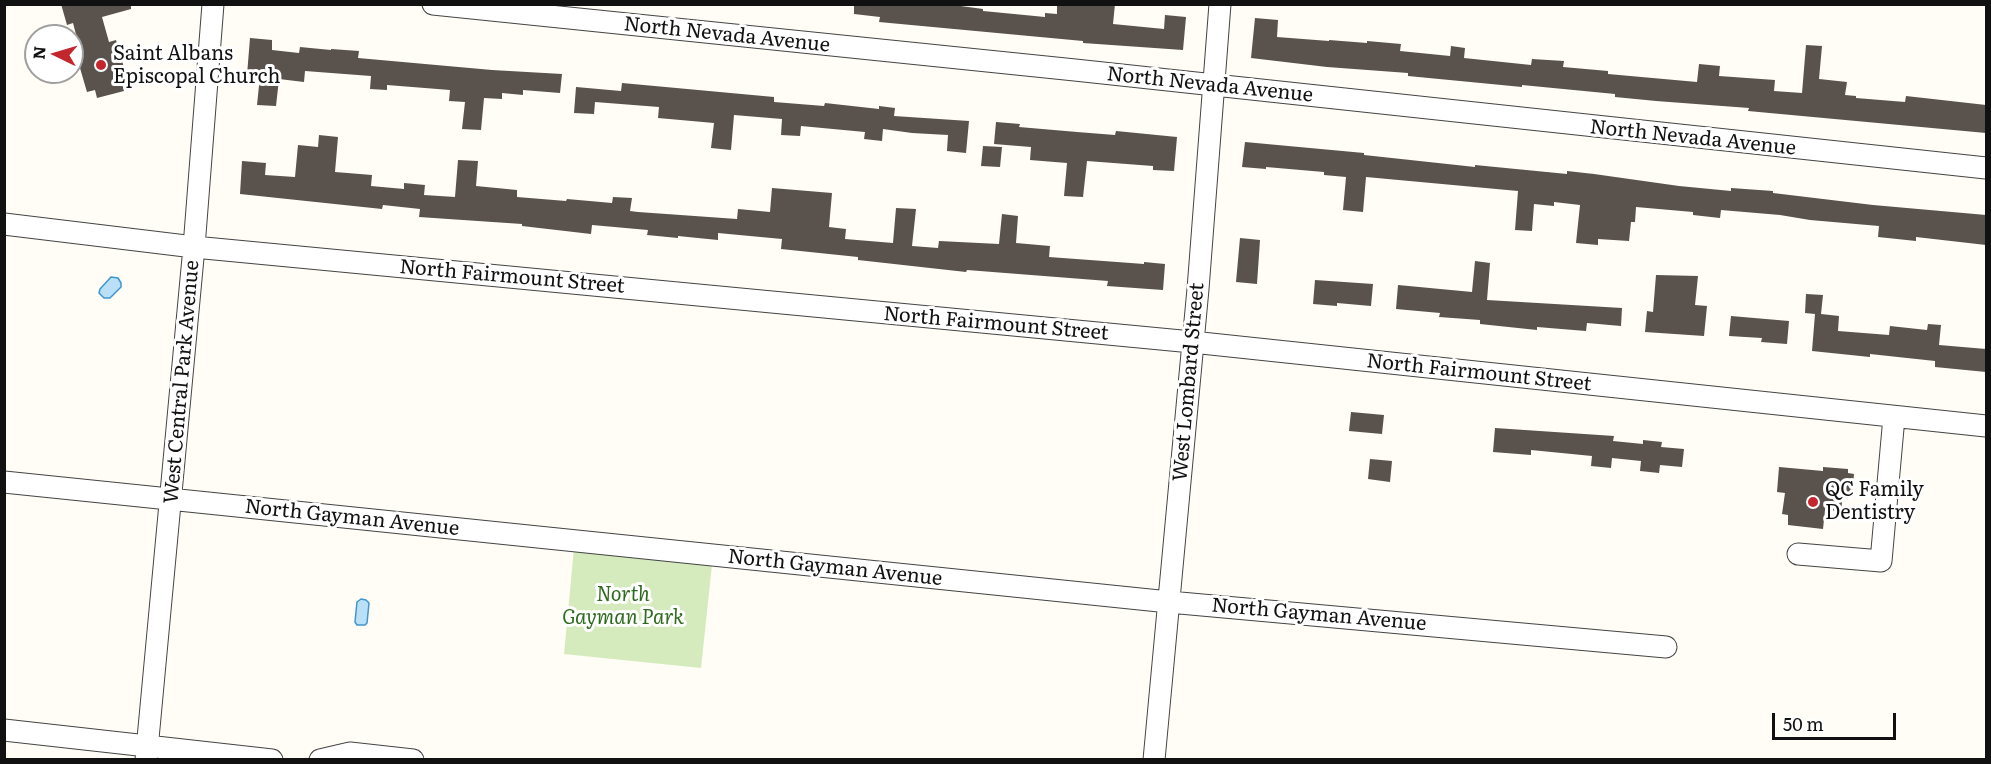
<!DOCTYPE html>
<style>
body{margin:0}
#map{position:relative;width:1991px;height:764px;overflow:hidden;background:#fffdf5;font-family:Literata,serif}
canvas{display:block}
.frame{position:absolute;inset:0;border:6px solid #111;pointer-events:none}
.north{position:absolute;left:24px;top:24px;width:60px;height:60px;box-sizing:border-box;background:#fff;border:2px solid #a0a0a0;border-radius:50%;rotate:275deg;font-size:16px;font-weight:700;line-height:24px;text-align:center;color:#111}
.north::after{content:'';display:block;margin:auto;width:21px;height:27px;background:#c4262e;clip-path:polygon(50% 0,100% 100%,50% 72%,0 100%)}
.scale{position:absolute;left:1772px;top:713px;width:124px;height:27px;box-sizing:border-box;border:3px solid #111;border-top:0;padding-left:8px;font-size:18px;line-height:21px;white-space:nowrap;color:#111;-webkit-text-stroke:4px #fff;paint-order:stroke}
</style>
<div id="map">
<canvas width="1991" height="764"></canvas>
<div class="frame"></div>
<div class="north">N</div>
<div class="scale">50 m</div>
</div>
<script>
const context = document.querySelector('canvas').getContext('2d');
context.lineJoin = 'round';
function fillPath(path, color) { context.fillStyle = color; context.fill(path, 'evenodd'); }
const toPath = rows => new Path2D(rows.map(r => 'M' + r).join(''));
function trace(path, color, width, dash) { context.strokeStyle = color; context.lineWidth = width; context.lineCap = dash ? 'butt' : 'round'; context.setLineDash(dash || []); context.stroke(path); }
function write(font, color, halo, rows, align = 'center') {
  context.font = font + ' Literata,serif'; context.lineWidth = 6; context.setLineDash([]); context.textBaseline = 'middle'; context.strokeStyle = halo; context.fillStyle = color; for (const [text, x, y, turn = 0] of rows) {
    context.save(); context.translate(x, y); context.rotate((+turn || 0) * Math.PI / 180); context.textAlign = isNaN(turn) ? turn : align; if (halo) context.strokeText(text, 0, 0); context.fillText(text, 0, 0); context.restore();
  }
}
const green = toPath([
 [574,548,712,565,701,668,564,654]
]);
const water = toPath([
 [111,277,118,278,121,283,121,287,110,298,104,298,99,293,100,289,111,277],
 [361,599,366,600,369,603,367,623,365,625,357,625,355,622,357,602,361,599]
]);
const building = toPath([
 [61,4,131,4,131,9,102,17,109,42,116,40,127,78,121,80,124,91,97,98,95,90,87,92,75,51,80,50,73,23,67,25],
 [854,4,946,4,983,9,983,11,1045,17,1045,13,1057,14,1057,4,1115,4,1113,24,1164,29,1165,15,1186,17,1183,50,1083,43,1083,41,879,22,880,17,854,14],
 [1255,18,1278,20,1277,37,1329,41,1329,40,1367,43,1367,41,1401,44,1400,51,1450,56,1451,46,1465,48,1464,58,1531,65,1532,59,1564,61,1563,67,1608,71,1608,74,1697,82,1699,64,1720,66,1719,76,1775,80,1774,91,1802,93,1806,45,1822,46,1819,79,1847,82,1845,95,1856,96,1856,98,1905,102,1906,96,1986,105,1986,133,1748,111,1749,108,1656,101,1615,97,1615,94,1522,85,1522,87,1491,84,1408,76,1408,73,1327,67,1251,58],
 [250,38,272,40,272,50,299,53,300,47,331,50,331,49,359,51,358,58,492,70,562,74,560,93,523,90,523,95,502,93,502,99,484,98,481,130,462,129,465,102,449,101,450,90,387,85,387,90,370,89,371,76,305,71,304,82,279,79,276,106,257,105,260,76,247,75],
 [622,83,774,97,774,102,824,106,825,103,879,109,879,106,895,108,894,116,969,121,966,153,947,151,948,135,912,133,883,129,882,141,864,139,865,132,801,126,800,136,781,135,782,119,734,115,731,150,711,148,714,123,658,118,659,107,595,102,594,114,574,113,576,87,621,91],
 [996,122,1020,124,1019,127,1077,132,1115,135,1116,131,1177,137,1174,171,1153,170,1153,166,1087,161,1083,197,1064,196,1067,163,1030,160,1031,147,994,144],
 [319,135,338,137,335,172,372,175,371,186,404,189,404,183,425,185,424,195,455,197,458,160,478,161,476,186,517,190,517,197,566,201,567,199,612,203,613,197,632,198,630,211,638,212,737,219,738,209,770,212,772,188,832,193,829,227,846,229,845,239,893,243,896,208,916,209,912,246,938,248,939,241,999,244,1002,214,1018,216,1016,243,1050,246,1049,257,1144,264,1144,262,1165,264,1163,290,1107,286,1108,281,967,270,966,272,858,260,858,257,781,249,782,239,718,233,718,240,678,236,678,238,647,235,648,230,592,225,591,234,522,226,522,224,419,217,420,209,383,205,382,209,240,194,242,161,266,163,265,175,295,177,298,145,318,147],
 [1245,142,1364,153,1364,155,1475,167,1475,165,1567,174,1567,171,1594,174,1679,186,1731,191,1731,188,1773,191,1773,193,1873,205,1986,215,1986,245,1916,237,1916,241,1878,237,1879,226,1810,220,1780,215,1721,210,1720,218,1693,215,1693,212,1636,207,1635,222,1631,222,1629,241,1598,239,1598,245,1576,243,1580,205,1554,202,1554,206,1534,204,1532,231,1515,230,1518,191,1366,177,1363,212,1343,210,1346,177,1324,175,1324,172,1266,167,1266,169,1242,167],
 [983,146,1002,147,1000,167,981,166],
 [1240,238,1260,240,1257,284,1236,282],
 [1475,261,1490,263,1487,300,1622,308,1621,326,1587,323,1586,331,1537,327,1537,330,1480,324,1480,320,1439,317,1440,313,1396,309,1398,285,1472,292],
 [1656,275,1698,276,1695,305,1707,306,1704,336,1645,332,1647,311,1653,312],
 [1315,280,1373,284,1371,306,1337,303,1337,306,1313,304],
 [1806,294,1823,295,1821,314,1839,316,1838,331,1889,335,1890,326,1927,330,1928,324,1941,325,1939,345,1986,349,1986,372,1935,367,1935,361,1870,354,1870,357,1812,351,1815,314,1805,313],
 [1731,316,1789,321,1787,344,1761,342,1762,338,1729,336],
 [1351,412,1384,415,1382,434,1349,431],
 [1495,428,1614,436,1613,441,1643,444,1643,440,1662,442,1661,447,1684,449,1682,467,1660,465,1659,473,1640,471,1641,461,1612,458,1611,468,1591,466,1592,456,1531,450,1531,455,1493,452],
 [1370,459,1392,461,1390,482,1368,479],
 [1779,467,1823,471,1823,467,1848,469,1848,473,1854,474,1852,494,1843,493,1841,511,1825,510,1823,529,1788,525,1788,515,1782,514,1785,493,1777,492]
]);
const minor = toPath([
 [433,4,1075,70,1986,168],
 [4,224,194,247,1192,342,1986,426],
 [4,482,1169,602,1666,647],
 [1798,554,1881,561,1894,417],
 [4,730,272,760],
 [146,760,194,247,213,4],
 [320,760,350,753,413,760],
 [1154,760,1198,289,1220,4]
]);
const markers = [
 [101,65,6,"#c4262e"],
 [1813,502,6,"#c4262e"]
];
const streetNames = [
 ["North Nevada Avenue",727,35,6],
 ["North Nevada Avenue",1210,85,6],
 ["North Nevada Avenue",1693,138,6],
 ["North Fairmount Street",512,277,5],
 ["North Fairmount Street",996,324,5],
 ["North Fairmount Street",1479,373,6],
 ["West Central Park Avenue",182,382,-85],
 ["West Lombard Street",1189,382,-85],
 ["North Gayman Avenue",352,518,6],
 ["North Gayman Avenue",835,568,6],
 ["North Gayman Avenue",1319,615,5]
];
const poiNames = [
 ["Saint Albans",113,54],
 ["Episcopal Church",113,77],
 ["QC Family",1825,490],
 ["Dentistry",1825,513]
];
const parkNames = [
 ["North",623,595],
 ["Gayman Park",623,618]
];
fillPath(green, '#d5ebbd');
fillPath(water, '#b9e0f7');
trace(water, '#3f96cf', 1.5);
fillPath(building, '#5a524d');
trace(minor, '#444', 23);
trace(minor, '#fff', 21);
for (const [x, y, r, color] of markers) { const dot = new Path2D(); dot.arc(x, y, r, 0, 2 * Math.PI); context.fillStyle = color; context.fill(dot); trace(dot, '#fff', 2); }
write('20px', '#111', '#fff', streetNames);
write('20px', '#111', '#fff', poiNames, 'left');
write('italic 20px', '#2f6b1f', '#fff', parkNames);
</script>
